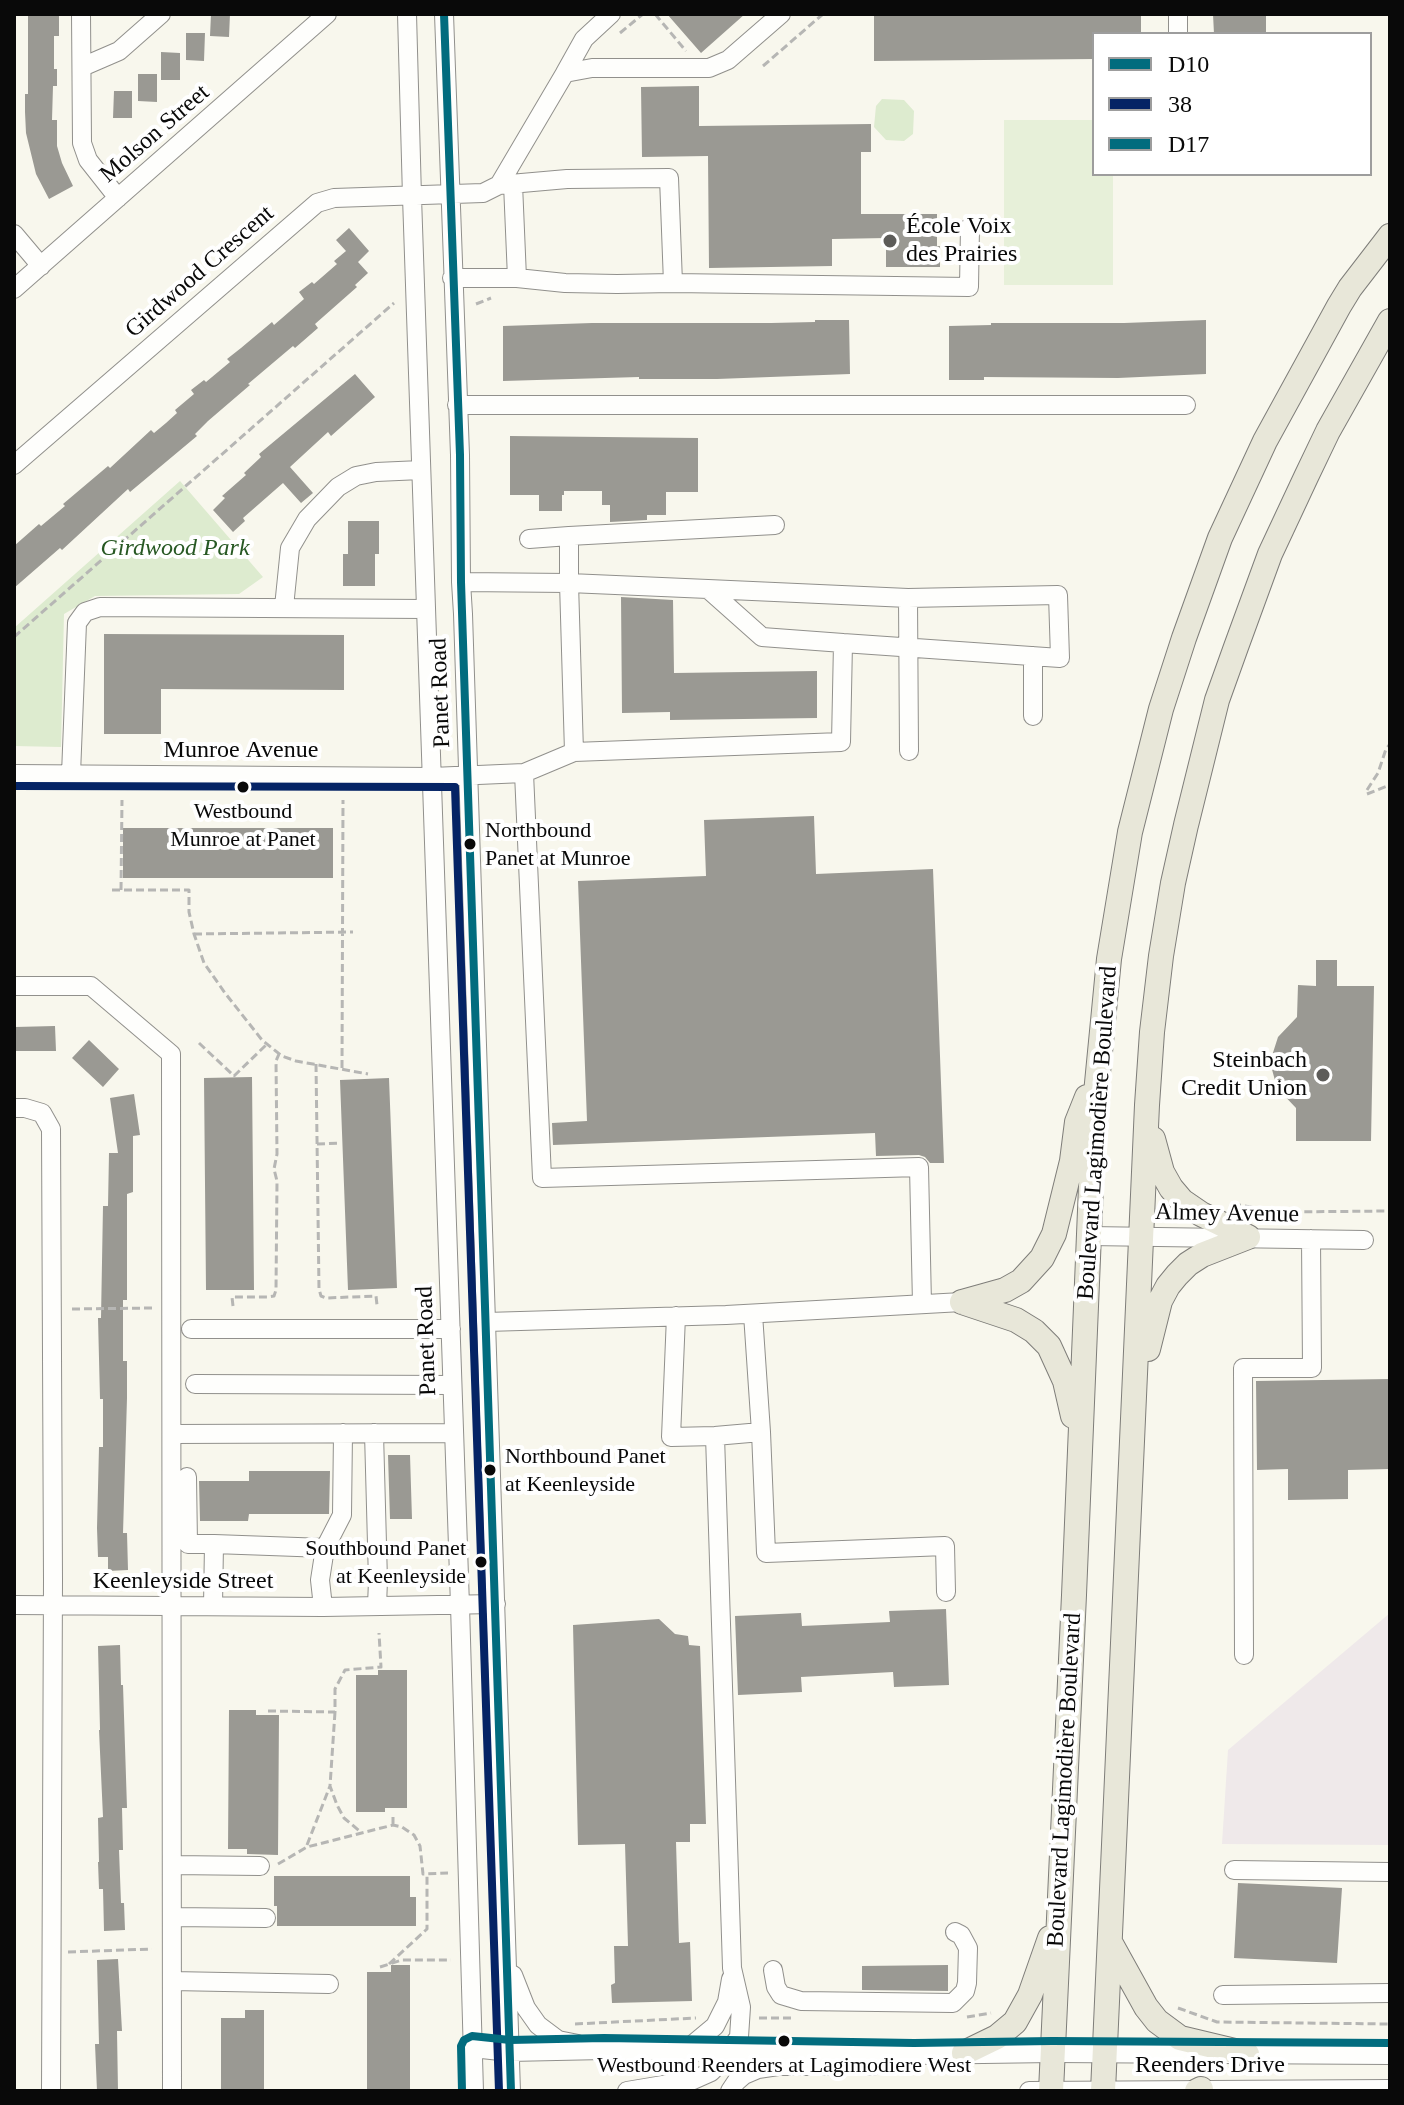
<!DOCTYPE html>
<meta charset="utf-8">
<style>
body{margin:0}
#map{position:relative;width:1404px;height:2105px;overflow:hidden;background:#f8f7ed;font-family:Georgia,serif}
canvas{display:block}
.frame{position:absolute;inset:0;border:16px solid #090909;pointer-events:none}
.legend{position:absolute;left:1092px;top:32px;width:280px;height:144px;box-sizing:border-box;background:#fff;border:2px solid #9d9d9d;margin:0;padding:10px 14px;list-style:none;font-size:24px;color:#090909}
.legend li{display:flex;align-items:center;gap:16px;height:40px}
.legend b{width:40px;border:2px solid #9d9d9d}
</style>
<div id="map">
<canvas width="1404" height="2105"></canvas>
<div class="frame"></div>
<ul class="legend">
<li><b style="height:10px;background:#026c7e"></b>D10</li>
<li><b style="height:10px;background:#052465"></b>38</li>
<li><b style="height:10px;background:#026c7e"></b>D17</li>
</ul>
</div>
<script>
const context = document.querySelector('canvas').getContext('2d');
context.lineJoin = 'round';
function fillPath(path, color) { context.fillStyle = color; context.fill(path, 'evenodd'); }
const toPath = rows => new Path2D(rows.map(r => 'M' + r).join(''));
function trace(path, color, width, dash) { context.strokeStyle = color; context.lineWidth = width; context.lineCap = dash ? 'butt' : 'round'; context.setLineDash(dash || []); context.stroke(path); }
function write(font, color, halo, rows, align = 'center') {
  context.font = font + ' Georgia,serif'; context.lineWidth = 8; context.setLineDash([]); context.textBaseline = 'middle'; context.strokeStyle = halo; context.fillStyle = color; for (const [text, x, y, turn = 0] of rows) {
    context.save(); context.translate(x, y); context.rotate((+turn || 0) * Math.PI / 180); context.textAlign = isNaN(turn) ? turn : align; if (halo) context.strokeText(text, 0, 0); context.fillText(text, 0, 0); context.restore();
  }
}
const industrial = toPath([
 [1390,1613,1390,1845,1222,1844,1228,1750]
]);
const green = toPath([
 [882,99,904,100,914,111,913,134,904,141,886,140,874,127,876,106],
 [180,481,263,577,239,594,95,596,64,614,61,747,14,746,14,628]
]);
const pitch = toPath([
 [1004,120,1094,120,1094,174,1113,174,1113,285,1004,285]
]);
const building = toPath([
 [211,14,230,14,229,37,210,36],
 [667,14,745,14,701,53],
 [874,14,1141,14,1141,34,1094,34,1094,59,874,61],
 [1213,14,1266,14,1266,34,1214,34],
 [28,16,59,16,59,36,54,36,54,69,57,69,57,86,53,86,52,120,57,120,57,146,62,163,73,186,49,199,36,174,26,133,25,112,25,94,28,94],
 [186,33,205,33,204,61,186,60],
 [161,52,180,53,180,80,161,80],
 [138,74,157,74,157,102,138,101],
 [699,86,699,126,871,124,871,152,861,152,861,214,937,214,937,246,940,246,940,267,886,267,886,238,832,239,832,266,709,268,708,156,642,157,641,87],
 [114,91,132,91,132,118,113,118],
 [349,228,369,251,358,262,368,273,355,285,357,287,315,324,318,328,295,348,293,346,248,384,250,385,208,421,195,434,197,436,130,492,128,489,62,550,60,548,14,588,14,546,39,524,41,526,65,506,63,504,108,466,110,468,151,430,154,433,166,423,177,413,175,410,194,394,191,390,204,380,206,382,230,362,227,359,241,348,272,322,274,325,304,299,299,292,312,282,314,284,337,264,334,261,346,251,336,240],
 [815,320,849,320,850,374,717,379,639,379,639,377,503,381,503,326,592,323,771,323,815,322],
 [1206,320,1206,374,1118,378,984,377,984,380,949,380,949,326,991,325,991,323,1124,323],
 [355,374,375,397,331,436,328,432,290,467,313,493,301,503,283,483,243,518,245,521,233,532,213,510,225,498,222,496,246,475,244,473,261,457,259,454],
 [510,436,698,438,698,492,666,492,666,515,647,515,647,520,610,522,610,505,602,505,602,491,564,491,564,495,562,495,562,511,539,511,539,495,510,495],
 [348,521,379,521,379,554,375,554,375,586,343,586,343,554,348,554],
 [621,597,673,600,674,673,817,671,817,718,670,720,670,712,622,713],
 [104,634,344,635,344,690,161,689,161,734,104,734],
 [814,816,816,874,933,869,944,1163,930,1163,925,1157,919,1155,876,1156,875,1133,553,1145,552,1123,587,1121,578,881,706,876,704,820],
 [123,828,333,828,333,878,123,878],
 [1316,960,1337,960,1337,986,1374,986,1371,1141,1296,1141,1296,1108,1277,1088,1270,1062,1278,1037,1297,1017,1298,985,1316,986],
 [55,1026,56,1051,15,1051,15,1027],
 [89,1040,119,1069,103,1087,72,1058],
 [252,1077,254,1290,206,1290,204,1078],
 [389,1078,397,1288,348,1290,340,1080],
 [134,1094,140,1135,133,1136,133,1192,127,1194,127,1300,123,1300,123,1361,127,1361,127,1398,123,1533,127,1533,128,1570,108,1571,108,1557,98,1557,97,1528,99,1447,103,1447,103,1399,100,1399,98,1318,101,1318,103,1206,108,1206,109,1153,118,1153,110,1098],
 [1390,1379,1390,1469,1348,1470,1348,1499,1288,1500,1288,1469,1257,1470,1256,1381],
 [388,1455,410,1455,412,1519,390,1519],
 [249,1471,330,1471,329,1514,249,1514,248,1521,200,1521,199,1481,249,1481],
 [946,1609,949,1685,894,1687,893,1672,801,1677,802,1692,738,1695,735,1616,801,1613,802,1626,890,1622,889,1611],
 [659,1619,675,1634,688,1636,689,1645,700,1646,706,1824,690,1824,690,1842,676,1842,679,1943,690,1942,692,2001,612,2003,611,1985,615,1983,614,1946,628,1946,625,1844,578,1845,573,1625],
 [120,1645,121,1685,123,1685,127,1808,122,1808,123,1850,119,1850,121,1903,124,1903,125,1930,104,1931,103,1889,99,1889,98,1862,99,1862,98,1818,103,1817,99,1730,100,1730,98,1646],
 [378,1670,407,1670,407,1808,385,1808,385,1812,356,1812,356,1675,378,1675],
 [229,1710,256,1710,256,1715,279,1715,278,1855,247,1854,247,1849,228,1849],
 [274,1876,410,1876,410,1897,416,1897,416,1926,277,1926,277,1906,274,1906],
 [1238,1883,1342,1888,1337,1963,1234,1958],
 [118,1959,122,2031,117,2031,118,2091,97,2091,95,2044,99,2044,97,1960],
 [391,1965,410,1965,410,2091,367,2091,367,1972,391,1972],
 [948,1965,948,1991,862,1990,862,1966],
 [245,2010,264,2010,264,2091,221,2091,221,2018,245,2018]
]);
const path = toPath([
 [655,14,686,51],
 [620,33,643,14],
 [763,66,823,14],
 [476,304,491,298],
 [14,637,394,303],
 [1367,790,1378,773,1386,749,1390,744],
 [1367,794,1390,785],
 [112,890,189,890,189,912,194,934,204,963,225,993,262,1040,282,1056,296,1061,368,1074],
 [121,890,122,800],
 [194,934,353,932],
 [199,1043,234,1076,266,1045],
 [316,1064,319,1289,321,1296,326,1298,376,1296,377,1305],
 [342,1068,343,800],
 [317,1144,340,1143],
 [1233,1204,1280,1212,1390,1211],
 [233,1306,232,1297,267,1297,274,1296,276,1290,277,1181,274,1169,277,1154,276,1061,279,1054],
 [72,1309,152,1308],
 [268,1711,335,1712,335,1689,345,1670,381,1667,379,1633],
 [335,1712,330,1786,337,1805,344,1818,362,1833],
 [393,1817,393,1825],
 [307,1845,330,1786],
 [278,1864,307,1847,393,1825,402,1827,414,1835,420,1846,423,1874,448,1873],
 [68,1952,152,1949],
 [389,1964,427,1929,427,1874],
 [380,1967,402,1960,451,1960],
 [1178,2008,1217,2022,1390,2024],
 [967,2017,991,2013],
 [759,2018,792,2018],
 [575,2024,696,2018]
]);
const minor = toPath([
 [81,14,82,143,88,160,118,198],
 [407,14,412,197,460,1605,474,2091],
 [444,14,460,455,461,582,463,614,511,2091],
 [1178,34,1178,14],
 [82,67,119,51,161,14],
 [565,73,584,39,611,14],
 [513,184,517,278],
 [499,185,565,73,592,68,709,68,728,60,781,14],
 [14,234,41,266],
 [673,283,969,287,970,227],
 [14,289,327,14],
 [457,405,1186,405],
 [14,465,317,203,334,198,483,193,499,185,567,179,669,178,673,283,617,284,565,283,517,278,452,278],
 [569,536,775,525],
 [529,539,569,536,569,583,708,589,762,637,843,643,841,742,574,752],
 [461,582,569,583,574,752,524,773],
 [708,589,908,598,1058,595,1060,658,843,643],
 [908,598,909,751],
 [284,607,290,548,307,519,338,487,356,476,376,472,421,470],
 [1033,656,1033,716],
 [14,774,432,777,524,773,542,1178,919,1167,922,1304],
 [71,774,77,623,85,612,100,607,426,609],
 [14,986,91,986,171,1054,172,2091],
 [14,1108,25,1108,42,1113,51,1129,53,1580,51,2091],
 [1089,1236,1364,1240],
 [676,1316,671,1437,715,1436,761,1432,753,1314],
 [486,1322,726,1315,962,1302],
 [191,1329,451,1329],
 [195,1384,452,1385],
 [761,1432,766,1553,945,1546,946,1592],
 [374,1433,378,1581,377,1605],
 [172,1434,454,1433],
 [187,1477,188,1544,214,1544],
 [325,1548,342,1515,343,1433],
 [14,1605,323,1607,496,1604],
 [213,1606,214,1544,325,1548,320,1580,323,1607],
 [1244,1655,1243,1368,1312,1368,1311,1239],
 [172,1865,260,1866],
 [1234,1870,1390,1872],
 [172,1917,266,1918],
 [773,1970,776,1987,781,1995,801,2001,953,2003,965,1991,967,1983,968,1948,961,1935,955,1932],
 [513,1975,526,2008,538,2025,558,2040,578,2044],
 [172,1981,329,1984],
 [1223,1995,1390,1993],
 [473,2048,509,2052,604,2050,914,2055,1052,2053,1390,2055],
 [679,2048,691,2046,715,2026,727,2002,731,1979],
 [627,2091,693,2080,711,2072,719,2064,739,2037,741,2007,732,1968,715,1436],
 [730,2091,736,2082,744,2075,758,2069,778,2066,873,2066],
 [1029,2091,1390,2089]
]);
const major = toPath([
 [1153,1139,1162,1172,1171,1188,1182,1201,1201,1214,1248,1237],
 [962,1302,1005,1290,1021,1281,1042,1258,1054,1234,1072,1161,1077,1122,1087,1097],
 [962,1302,1016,1320,1034,1331,1049,1346,1065,1381,1073,1416],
 [1148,1349,1160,1301,1168,1286,1177,1275,1188,1264,1202,1255,1248,1237],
 [1110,1942,1146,2007,1157,2021,1180,2038,1247,2054],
 [964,2053,997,2037,1015,2022,1030,1995,1050,1938],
 [1051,2091,1074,1595,1094,1114,1109,959,1130,832,1161,709,1184,638,1220,538,1265,441,1339,306,1350,288,1390,236],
 [1103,2091,1147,1105,1152,1032,1161,956,1173,883,1186,825,1217,700,1236,647,1270,554,1306,477,1328,431,1390,321],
 [1197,2091,1201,2089]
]);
const bus1 = toPath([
 [444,14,460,455,461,582,511,2091]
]);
const bus2 = toPath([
 [14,786,455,787,499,2091]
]);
const bus3 = toPath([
 [462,2091,461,2046,464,2040,472,2036,510,2040,604,2038,914,2043,1052,2041,1390,2043]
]);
const markers = [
 [890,241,8,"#5d5c59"],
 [243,787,7,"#090909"],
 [470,844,7,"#090909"],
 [1323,1075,8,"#5d5c59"],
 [490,1470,7,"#090909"],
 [481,1562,7,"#090909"],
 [784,2041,7,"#090909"]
];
const busNames = [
 ["Westbound",243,812],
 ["Munroe at Panet",243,840],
 ["Northbound",485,831,"left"],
 ["Panet at Munroe",485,859,"left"],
 ["Northbound Panet",505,1457,"left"],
 ["at Keenleyside",505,1485,"left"],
 ["Southbound Panet",466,1549,"right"],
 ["at Keenleyside",466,1577,"right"],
 ["Westbound Reenders at Lagimodiere West",784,2066]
];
const streetNames = [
 ["Molson Street",155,134,-41],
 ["Girdwood Crescent",200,272,-41],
 ["Panet Road",441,693,-92],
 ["Munroe Avenue",241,751],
 ["Boulevard Lagimodière Boulevard",1098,1133,-86],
 ["Almey Avenue",1227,1214,1],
 ["Panet Road",427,1341,-92],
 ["Keenleyside Street",183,1582],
 ["Boulevard Lagimodière Boulevard",1065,1780,-87],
 ["Reenders Drive",1210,2066]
];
const poiNames = [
 ["École Voix",906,227],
 ["des Prairies",906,255],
 ["Steinbach",1307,1061,"right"],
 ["Credit Union",1307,1089,"right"]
];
const parkNames = [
 ["Girdwood Park",175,549]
];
fillPath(industrial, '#efe9ea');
fillPath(green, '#ddebcf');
fillPath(pitch, '#e7f0d9');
fillPath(building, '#9a9993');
trace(minor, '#91908c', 20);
trace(major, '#7e7d79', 26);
trace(path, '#b6b6b4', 3, [8, 4]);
trace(minor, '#fefefc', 18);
trace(major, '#e8e7d9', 24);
trace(bus1, '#026c7e', 8);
trace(bus2, '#052465', 8);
trace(bus3, '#026c7e', 8);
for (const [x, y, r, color] of markers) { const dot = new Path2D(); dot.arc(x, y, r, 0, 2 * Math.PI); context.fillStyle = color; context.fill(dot); trace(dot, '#fff', 3); }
write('22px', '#090909', '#fff', busNames);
write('24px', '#090909', '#fff', streetNames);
write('24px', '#090909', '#fff', poiNames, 'left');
write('italic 24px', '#275823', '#fff', parkNames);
</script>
